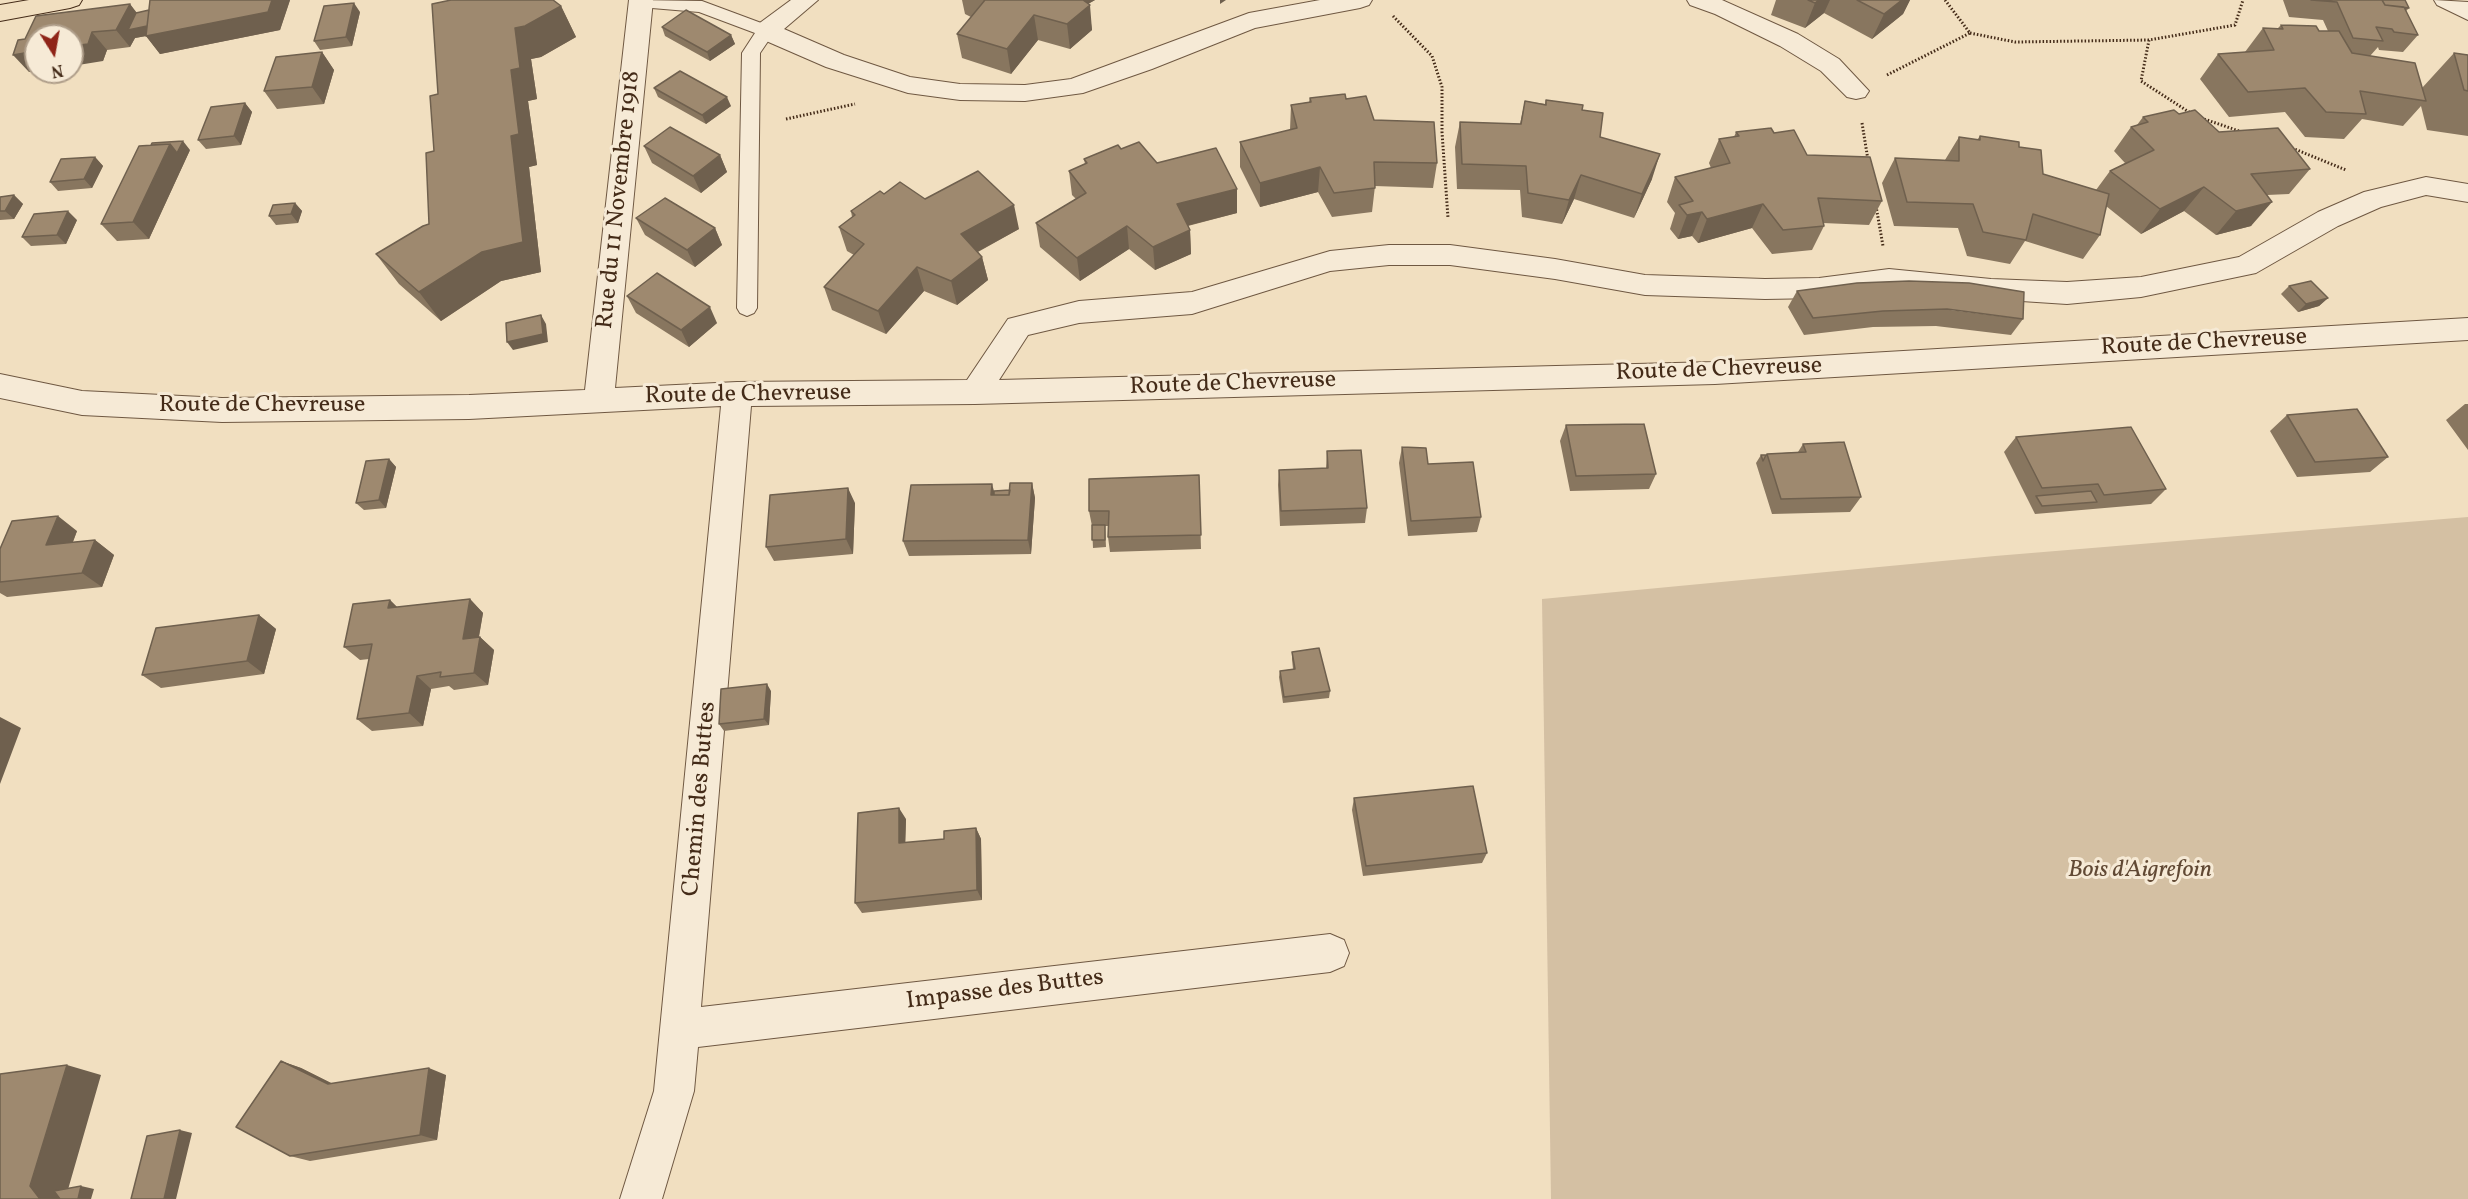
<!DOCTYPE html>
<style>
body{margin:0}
#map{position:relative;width:2468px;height:1199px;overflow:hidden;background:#f1dfc0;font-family:Vollkorn,serif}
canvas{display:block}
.north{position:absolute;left:24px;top:24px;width:60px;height:60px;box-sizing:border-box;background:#f6ead6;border:2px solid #af9e8a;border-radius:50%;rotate:169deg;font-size:16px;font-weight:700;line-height:24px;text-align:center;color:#442b18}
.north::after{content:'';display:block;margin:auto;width:21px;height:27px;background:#8f2418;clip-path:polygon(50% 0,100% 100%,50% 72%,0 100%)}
</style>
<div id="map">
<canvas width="2468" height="1199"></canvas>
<div class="north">N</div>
</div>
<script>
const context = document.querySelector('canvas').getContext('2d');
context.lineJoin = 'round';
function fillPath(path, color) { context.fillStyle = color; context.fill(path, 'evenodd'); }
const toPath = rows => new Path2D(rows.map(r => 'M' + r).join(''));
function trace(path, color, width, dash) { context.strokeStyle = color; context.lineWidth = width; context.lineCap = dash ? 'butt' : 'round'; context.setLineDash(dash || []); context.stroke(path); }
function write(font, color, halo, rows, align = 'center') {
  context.font = font + ' Vollkorn,serif'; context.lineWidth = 6; context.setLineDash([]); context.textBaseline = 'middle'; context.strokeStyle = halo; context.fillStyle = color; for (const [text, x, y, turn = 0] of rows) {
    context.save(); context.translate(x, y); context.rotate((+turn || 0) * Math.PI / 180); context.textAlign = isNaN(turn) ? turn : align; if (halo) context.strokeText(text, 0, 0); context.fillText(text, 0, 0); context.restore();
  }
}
const green = toPath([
 [2468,517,2468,1199,1551,1199,1542,599,1995,556]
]);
const path = toPath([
 [1393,16,1432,56,1442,87,1442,132,1448,218],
 [1970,33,2015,42,2149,40,2235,25,2243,0],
 [2149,40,2141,81,2192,114],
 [1887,75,1970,33,1945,0],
 [2201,118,2242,132],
 [786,119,855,104],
 [1862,123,1868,160],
 [2292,148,2346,170],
 [1876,206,1883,246]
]);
const service = toPath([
 [633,0,702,1,772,27,775,31,760,53,757,308,754,313,747,316,740,313,737,308,742,53,755,33,699,12,640,7,634,6,633,0]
]);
const minor = toPath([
 [629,0,653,0,615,388,737,382,967,380,1008,319,1079,301,1192,292,1330,251,1389,245,1450,245,1555,259,1645,275,1765,279,1819,278,1889,269,1991,279,2067,282,2141,277,2239,257,2318,212,2364,192,2426,177,2468,184,2468,202,2426,195,2381,207,2338,226,2256,273,2141,297,2067,304,1991,299,1889,289,1819,298,1765,299,1645,295,1555,279,1450,265,1389,265,1330,271,1192,314,1079,323,1028,335,999,380,1715,362,2468,318,2468,340,1715,384,975,404,751,406,701,1007,1330,934,1344,940,1349,953,1344,966,1330,972,698,1047,694,1091,662,1199,620,1199,654,1091,721,406,469,419,222,422,82,415,0,398,0,374,82,391,222,398,469,395,585,390,629,0],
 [791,0,818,0,784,29,844,55,910,77,960,84,1025,85,1071,79,1249,13,1320,0,1372,0,1369,5,1360,8,1255,28,1152,69,1083,93,1025,101,960,100,908,93,826,67,757,37,754,31,757,25,791,0],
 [1687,0,1722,0,1798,34,1839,59,1869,91,1865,97,1856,99,1847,97,1821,71,1780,46,1715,14,1690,5,1687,0],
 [2434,0,2468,2,2468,20,2437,5,2434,0]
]);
const primary = toPath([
 [29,0,82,0,79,5,70,8,0,21,0,5,29,0]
]);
const wall = toPath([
 [151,0,290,0,280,30,160,54,146,36,135,38,130,47,107,50,103,61,36,36,36,71,29,72,25,39,130,4,136,13,149,10],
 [962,0,1095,0,1088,4,1092,30,1070,49,1038,40,1011,74,962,58,957,34,971,17,965,14],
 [1776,0,1910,0,1903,14,1872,39,1824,13,1805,28,1771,15],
 [2283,0,2405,0,2409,8,2406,11,2418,35,2403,52,2379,50,2378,47,2370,56,2422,88,2454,53,2468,55,2468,136,2427,130,2421,106,2403,126,2362,119,2344,139,2305,137,2285,112,2229,117,2200,79,2218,54,2245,52,2263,28,2278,28,2281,25,2319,31,2328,31,2323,20,2289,17],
 [561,6,576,37,541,57,531,59,537,99,528,101,537,165,529,167,541,272,501,281,441,321,399,284,376,254,429,224,438,94],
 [360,12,352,46,320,50,314,41],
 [662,27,731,35,735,44,710,61,665,36],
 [322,52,334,70,324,104,277,109,264,91],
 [654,88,731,106,706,124,658,97],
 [1310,98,1346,99,1374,120,1437,163,1433,188,1375,186,1372,212,1332,217,1318,192,1260,207,1240,167,1240,142,1290,130,1291,105,1309,102],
 [1546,100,1582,110,1600,137,1652,179,1634,218,1574,199,1562,224,1522,217,1520,190,1457,189,1455,147,1460,122,1520,124,1525,101,1545,104],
 [245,103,252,112,241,145,206,149,198,140],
 [2179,114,2219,132,2310,169,2289,194,2267,195,2251,226,2216,235,2184,211,2141,234,2106,206,2100,235,2083,259,2025,241,2010,264,1967,256,1958,228,1894,226,1882,183,1895,158,1945,160,1959,137,1977,140,1980,136,2019,147,2043,174,2096,190,2110,171,2125,163,2114,151,2131,127,2137,125,2143,117],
 [1736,132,1774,133,1807,155,1882,201,1869,225,1823,223,1824,226,1812,250,1772,254,1752,228,1698,243,1692,236,1678,239,1670,229,1675,213,1667,202,1675,177,1711,168,1709,163,1719,139,1734,137],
 [644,146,720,155,727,172,701,193,652,163],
 [1121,149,1157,163,1237,189,1237,213,1188,226,1190,230,1191,254,1155,270,1129,249,1080,281,1040,247,1036,223,1076,199,1072,195,1069,171,1085,164,1084,159],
 [190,150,149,239,117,241,101,224],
 [95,157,103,166,92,188,58,191,50,182],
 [884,194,925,199,1019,229,978,252,982,257,988,280,957,305,924,291,886,334,832,310,824,287,854,255,847,251,839,227,852,217,851,211],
 [14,195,23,204,14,219,0,220,0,197],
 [295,203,302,211,298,223,276,225,269,216],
 [636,218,715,228,722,245,695,267,645,235],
 [77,220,66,244,31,246,22,237],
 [2289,286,2328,298,2319,306,2298,312,2281,294],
 [1797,291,2023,319,2011,335,1936,326,1873,327,1804,335,1788,307],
 [627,296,717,323,689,347,636,313],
 [2465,404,2468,404,2468,450,2446,420],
 [2287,415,2388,457,2370,472,2297,477,2270,431],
 [1566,425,1656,474,1649,489,1570,491,1560,441],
 [2016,437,2166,489,2151,504,2035,514,2004,452],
 [1803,444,1861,497,1850,512,1772,514,1756,463,1761,455,1766,455,1767,454,1798,452],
 [1402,447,1428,464,1481,517,1477,532,1408,536,1399,463],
 [1327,451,1367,508,1365,523,1280,526,1278,485,1279,470,1326,468],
 [389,459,396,467,386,508,364,510,356,503],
 [1199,475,1201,549,1110,552,1108,537,1108,526,1105,526,1106,547,1093,548,1092,526,1089,511],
 [1032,483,1035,498,1031,554,909,556,903,541,1010,490],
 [855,503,853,554,774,561,766,547],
 [77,531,73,542,95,540,114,555,102,587,7,597,0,593,0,549],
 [470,599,483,613,479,637,480,637,494,650,488,685,454,690,449,686,431,689,423,726,372,731,357,719,369,659,360,660,344,647,390,600,397,607],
 [259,615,276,629,264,674,161,688,142,675],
 [1292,652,1330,691,1329,698,1283,703,1279,677,1280,671,1293,669,1292,659],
 [771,691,769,725,724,731,719,724],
 [1354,798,1487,853,1482,863,1363,876,1352,810],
 [906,819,905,843,944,839,976,828,981,839,982,900,862,913,855,903],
 [281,1061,301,1068,333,1084,446,1075,437,1140,310,1161,290,1156]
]);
const shadedWall = toPath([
 [272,0,290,0,280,30,160,54,146,36,135,38,130,47,116,30,130,4,144,22],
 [1068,0,1095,0,1070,14],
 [1220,0,1226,0,1220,4],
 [1819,0,1830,0,1824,13,1805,28,1815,3],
 [1902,0,1910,0,1903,14,1872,39,1884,14],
 [354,3,360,12,352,46,346,37],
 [1090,5,1092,30,1070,49,1067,24],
 [561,6,576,37,541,57,531,59,537,99,528,101,537,165,529,167,541,272,501,281,441,321,419,292,511,136,511,70,515,28],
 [1034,15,1038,40,1011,74,1007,49],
 [92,32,107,50,103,61,72,66,72,46],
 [731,35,735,44,710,61,707,52],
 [36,51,36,71,29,72,13,55],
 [322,52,334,70,324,104,312,87],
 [727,97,731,106,706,124,702,115],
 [245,103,252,112,241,145,234,136],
 [183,141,190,150,149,239,133,222,170,144],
 [1660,154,1652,179,1634,218,1642,194],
 [720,155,727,172,701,193,693,176],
 [95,157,103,166,92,188,84,179],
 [1320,167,1318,192,1260,207,1260,183],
 [1581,175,1574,199,1562,224,1569,200],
 [2204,187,2184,211,2141,234,2160,209],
 [1237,189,1237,213,1178,228,1177,204],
 [14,195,23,204,14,219,5,211],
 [2272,202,2251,226,2216,235,2236,211],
 [295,203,302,211,298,223,291,214],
 [1763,204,1752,228,1698,243,1707,219],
 [1014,205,1019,229,966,258,961,234],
 [68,211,77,220,66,244,57,235],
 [1702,212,1692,236,1678,239,1687,215],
 [1127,226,1129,249,1080,281,1077,258],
 [715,228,722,245,695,267,687,250],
 [1190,230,1191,254,1155,270,1153,247],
 [982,257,988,280,957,305,951,281],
 [917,267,924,291,886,334,878,311],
 [2328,298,2319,306,2298,312,2306,304],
 [710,307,717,323,689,347,681,330],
 [541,315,546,324,548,342,513,350,507,342],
 [389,459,396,467,386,508,379,500],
 [1032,483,1035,498,1031,554,1028,540],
 [992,484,996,498,991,495],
 [848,488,855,503,853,554,846,539],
 [58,516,77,531,66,559,46,545],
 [95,540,114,555,102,587,82,573],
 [470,599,483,613,476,652,463,639],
 [390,600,404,614,388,608],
 [259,615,276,629,264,674,247,661],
 [480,637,494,650,488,685,474,673],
 [417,676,431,689,423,726,409,713],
 [767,684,771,691,769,725,764,719],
 [0,717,21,728,0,784],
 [899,808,906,819,905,854,899,843],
 [976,828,981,839,982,900,977,890],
 [281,1061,301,1068,347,1091,328,1084],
 [67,1065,101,1075,67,1193,72,1199,40,1199,30,1186],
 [429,1068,446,1075,437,1140,420,1135],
 [180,1130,192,1133,176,1199,164,1199],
 [81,1186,94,1189,91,1199,78,1199]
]);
const building = toPath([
 [150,0,272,0,268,12,146,36,150,0],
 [451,0,553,0,561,6,525,26,515,28,520,68,511,70,519,134,511,136,523,242,482,252,419,292,376,254,423,226,429,224,426,153,434,151,430,96,438,94,432,4,451,0],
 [984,0,1083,0,1090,5,1067,24,1034,15,1007,49,957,34,985,0,984,0],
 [1808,0,1819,0,1815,3,1808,0],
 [1857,0,1902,0,1884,14,1857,0],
 [2311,0,2382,0,2385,5,2404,7,2418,35,2394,32,2392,29,2376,27,2383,41,2353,38,2337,2,2311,0],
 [2382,0,2405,0,2409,8,2385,5,2382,0],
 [354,3,346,37,314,41,324,6,354,3],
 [130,4,116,30,92,32,88,44,72,46,72,36,36,36,36,51,13,55,18,40,25,39,36,16,130,4],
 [149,10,147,26,128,30,136,13,149,10],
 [686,10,731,35,707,52,662,27,686,10],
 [2281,25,2316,26,2319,31,2339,31,2352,53,2415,63,2426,101,2360,91,2366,114,2326,112,2305,88,2248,92,2218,54,2274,50,2263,28,2283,29,2281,25],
 [322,52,312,87,264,91,276,57,322,52],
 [2454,53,2468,55,2468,91,2464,90,2454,53],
 [680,71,727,97,702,115,654,88,680,71],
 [1345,94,1346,99,1366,96,1374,120,1434,122,1437,163,1374,162,1375,188,1334,193,1320,167,1260,183,1240,142,1297,128,1291,105,1311,102,1310,98,1345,94],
 [1546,100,1583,105,1582,110,1603,113,1600,137,1660,154,1642,194,1581,175,1569,200,1528,193,1526,166,1462,164,1460,122,1521,124,1525,101,1546,105,1546,100],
 [245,103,234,136,198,140,211,107,245,103],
 [2174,110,2179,114,2195,110,2219,132,2278,128,2310,169,2251,174,2272,202,2236,211,2204,187,2160,209,2110,171,2154,150,2131,127,2148,122,2143,117,2174,110],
 [670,127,720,155,693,176,644,146,670,127],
 [1771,128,1774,133,1794,130,1807,155,1870,157,1882,201,1818,198,1824,226,1783,230,1763,204,1707,219,1702,212,1687,215,1679,205,1693,201,1675,177,1730,163,1719,139,1739,136,1736,132,1771,128],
 [1980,136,2019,142,2019,147,2041,150,2043,174,2109,194,2100,235,2033,214,2026,240,1983,232,1973,204,1907,202,1895,158,1959,161,1959,137,1980,140,1980,136],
 [183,141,177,153,170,144,151,145,152,143,183,141],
 [1139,142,1157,163,1216,148,1237,189,1177,204,1190,230,1153,247,1127,226,1077,258,1036,223,1086,193,1069,171,1087,163,1084,159,1118,145,1121,149,1139,142],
 [170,144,133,222,101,224,139,146,170,144],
 [95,157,84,179,50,182,61,159,95,157],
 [978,171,1014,205,961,234,982,257,951,281,917,267,878,311,824,287,864,244,839,227,855,215,851,211,880,191,884,194,900,182,925,199,978,171],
 [14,195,5,211,0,211,0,197,14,195],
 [665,198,715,228,687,250,636,218,665,198],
 [295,203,291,214,269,216,273,205,295,203],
 [68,211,57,235,22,237,34,214,68,211],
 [657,273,710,307,681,330,627,296,657,273],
 [1909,281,1969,283,2024,292,2023,319,1947,309,1883,311,1813,318,1797,291,1857,283,1909,281],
 [2311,281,2328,298,2306,304,2289,286,2311,281],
 [541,315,543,334,507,342,506,323,541,315],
 [2357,409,2388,457,2315,462,2287,415,2357,409],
 [1644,424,1656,474,1576,476,1566,425,1644,424],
 [2131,427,2166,489,2104,495,2098,484,2042,488,2016,437,2131,427],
 [1844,442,1861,497,1781,499,1767,454,1806,452,1803,444,1844,442],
 [1402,447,1426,448,1428,464,1473,462,1481,517,1411,521,1402,447],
 [1361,450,1367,508,1281,511,1279,470,1328,468,1327,451,1361,450],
 [1761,455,1766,455,1763,461,1761,455],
 [389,459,379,500,356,503,366,461,389,459],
 [1199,475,1201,535,1108,537,1109,511,1089,511,1089,479,1199,475],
 [1010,483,1032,483,1028,540,903,541,911,485,992,484,991,495,1009,495,1010,483],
 [848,488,846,539,766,547,770,495,848,488],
 [1010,490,1009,495,994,495,994,491,1010,490],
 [2091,491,2097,502,2042,506,2036,496,2091,491],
 [58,516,46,545,95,540,82,573,0,582,0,549,12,521,58,516],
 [1092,525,1105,525,1105,540,1092,540,1092,525],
 [470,599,463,639,480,637,474,673,440,677,441,672,417,676,409,713,357,719,372,644,344,647,353,604,390,600,388,608,470,599],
 [259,615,247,661,142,675,156,628,259,615],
 [1319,648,1330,691,1284,697,1280,671,1295,669,1292,652,1319,648],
 [767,684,764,719,719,724,721,689,767,684],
 [1473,786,1487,853,1366,866,1354,798,1473,786],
 [899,808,899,843,944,839,944,831,976,828,977,890,855,903,858,813,899,808],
 [281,1061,328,1084,429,1068,420,1135,290,1156,236,1127,281,1061],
 [67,1065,30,1186,40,1199,0,1199,0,1074,67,1065],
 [180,1130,164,1199,131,1199,147,1136,180,1130],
 [81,1186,78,1199,60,1199,54,1191,81,1186]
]);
const streetNames = [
 ["Rue du 11 Novembre 1918",620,200,-84],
 ["Route de Chevreuse",2204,344,-3],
 ["Route de Chevreuse",1719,371,-2],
 ["Route de Chevreuse",1233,385,-2],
 ["Route de Chevreuse",748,396,-1],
 ["Route de Chevreuse",262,407],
 ["Chemin des Buttes",701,799,-85],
 ["Impasse des Buttes",1005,991,-7]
];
const parkNames = [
 ["Bois d'Aigrefoin",2140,872]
];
fillPath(green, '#d4c0a3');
trace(service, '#6f5842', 2);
trace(minor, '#6f5842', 2);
trace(primary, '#442b18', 2);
trace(path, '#442b18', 3, [1.5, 2]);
fillPath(service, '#f6ead6');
fillPath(minor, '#f6ead6');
fillPath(primary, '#f1dfc0');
fillPath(wall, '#88765f');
fillPath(shadedWall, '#6f604e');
fillPath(building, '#9e896f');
trace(building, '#6f604e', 1.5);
write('24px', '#442b18', '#f6ead6', streetNames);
write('italic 24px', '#614934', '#f6ead6', parkNames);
</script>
